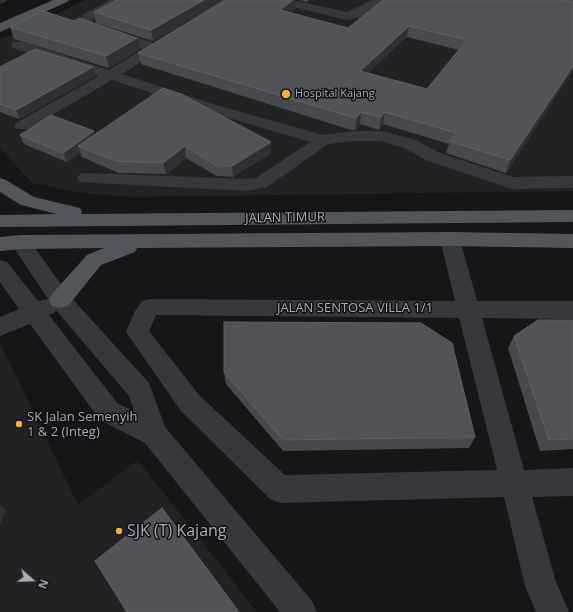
<!DOCTYPE html>
<style>
body{margin:0}
#map{position:relative;width:573px;height:612px;overflow:hidden;background:#161618;font-family:"Open Sans",sans-serif}
canvas{display:block}
.north{position:absolute;left:12px;top:560px;width:40px;height:40px;-webkit-text-stroke:3px #111113;paint-order:stroke;rotate:110deg;font-size:11px;font-weight:700;line-height:16px;text-align:center;color:#a8adb8}
.north::after{content:'';display:block;margin:auto;width:14px;height:18px;background:#a8adb8;clip-path:polygon(50% 0,100% 100%,50% 72%,0 100%)}
</style>
<div id="map">
<canvas width="573" height="612"></canvas>
<div class="north">N</div>
</div>
<script>
const context = document.querySelector('canvas').getContext('2d');
context.lineJoin = 'round';
function fillPath(path, color) { context.fillStyle = color; context.fill(path, 'evenodd'); }
const toPath = rows => new Path2D(rows.map(r => 'M' + r).join(''));
function trace(path, color, width, dash) { context.strokeStyle = color; context.lineWidth = width; context.lineCap = dash ? 'butt' : 'round'; context.setLineDash(dash || []); context.stroke(path); }
function write(font, color, halo, rows, align = 'center') {
  context.font = font + ' "Open Sans",sans-serif'; context.lineWidth = 3; context.setLineDash([]); context.textBaseline = 'middle'; context.strokeStyle = halo; context.fillStyle = color; for (const [text, x, y, turn = 0] of rows) {
    context.save(); context.translate(x, y); context.rotate((+turn || 0) * Math.PI / 180); context.textAlign = isNaN(turn) ? turn : align; if (halo) context.strokeText(text, 0, 0); context.fillText(text, 0, 0); context.restore();
  }
}
const built = toPath([
 [86,0,573,0,573,191,132,197,81,193,32,183,0,148,0,40],
 [0,343,78,505,138,460,257,612,0,612]
]);
const minor = toPath([
 [0,0,7,0,1,4,0,0],
 [110,0,125,0,92,20,92,23,153,43,171,32,181,32,182,35,122,74,216,105,323,135,353,131,382,131,416,140,440,153,513,177,573,176,573,188,512,189,428,161,404,148,381,141,353,141,328,144,267,187,246,191,80,182,77,178,80,174,86,173,246,179,256,178,310,142,206,111,112,80,28,129,16,129,14,126,16,123,99,76,13,48,11,45,13,42,23,42,109,70,143,49,82,28,80,25,79,21,84,14,110,0],
 [270,0,292,0,347,12,372,0,387,0,360,17,347,20,272,2,270,0],
 [450,232,457,234,460,239,477,301,573,301,573,319,482,318,524,470,573,468,573,496,532,497,556,582,569,612,536,612,525,586,504,497,280,503,270,499,181,411,126,332,135,311,142,301,150,299,455,301,440,239,443,234,450,232],
 [156,315,459,318,497,470,285,475,199,395,149,331,156,315],
 [20,235,27,237,68,294,149,383,165,427,312,601,317,612,280,612,145,443,100,420,30,324,0,336,0,317,19,309,0,282,0,260,7,262,38,301,48,299,10,242,13,237,20,235],
 [56,310,129,396,134,411,118,404,49,315,54,313,56,310]
]);
const major = toPath([
 [53,0,69,0,67,2,0,32,0,23,53,0],
 [0,178,6,180,34,197,80,208,82,212,81,214,573,210,573,222,0,227,0,215,57,214,21,205,0,192,0,178],
 [450,232,573,234,573,248,450,246,137,248,135,252,101,265,68,306,60,308,52,306,49,300,52,294,87,255,104,248,20,249,0,251,0,237,20,235,450,232]
]);
const wall = toPath([
 [224,0,153,41,96,23,94,12],
 [225,0,296,0,295,9,290,13,348,28,383,0,573,0,573,70,506,173,446,153,449,144,383,124,379,130,360,124,355,130,351,130,141,64,138,53],
 [407,37,459,50,427,89,368,73],
 [299,0,309,0,307,2],
 [74,21,137,38,140,49,109,68,14,39,10,27],
 [0,67,95,76,19,119,0,112],
 [95,134,271,142,271,153,233,177,217,176,186,158,166,174,119,173,82,157,80,152,67,162,24,144,20,135],
 [573,320,573,449,540,451,508,348,514,336],
 [224,372,475,437,469,448,283,451,226,384]
]);
const shadedWall = toPath([
 [204,0,224,0,153,41,151,30],
 [293,0,296,0,295,9,280,21,280,10],
 [409,26,407,37,358,83,360,71],
 [137,38,140,49,109,68,106,56],
 [573,66,573,70,506,173,510,160],
 [93,67,95,76,19,119,16,110],
 [361,112,360,124,355,130,357,117],
 [385,112,383,124,379,130,381,117],
 [94,131,97,140,78,146,80,152,67,162,63,153],
 [271,142,271,153,233,177,232,166],
 [185,146,186,158,166,174,163,163],
 [0,505,6,510,0,525]
]);
const building = toPath([
 [117,0,204,0,151,30,94,12,117,0],
 [225,0,293,0,280,10,348,28,383,0,566,0,573,2,573,66,510,160,449,141,456,133,385,112,381,117,361,112,357,117,352,117,138,53,225,0],
 [409,26,467,40,427,89,360,71,409,26],
 [43,11,74,21,79,18,137,38,106,56,10,27,43,11],
 [35,49,93,67,16,110,0,104,0,67,35,49],
 [163,88,181,94,271,142,232,166,215,165,185,146,163,163,116,161,78,146,163,88],
 [51,115,94,131,63,153,20,135,51,115],
 [538,320,573,320,573,439,549,440,514,336,538,320],
 [224,322,421,323,452,343,475,437,283,440,224,372,224,322],
 [162,508,239,612,127,612,95,561,162,508]
]);
const markers = [
 [286,94,5,"#f2b134"],
 [19,424,4,"#f2b134"],
 [119,531,4,"#f2b134"]
];
const farPoinames = [
 ["Hospital Kajang",295,94]
];
const streetNames = [
 ["JALAN TIMUR",285,218,-1],
 ["JALAN SENTOSA VILLA 1/1",355,308]
];
const poiNames = [
 ["SK Jalan Semenyih",27,417],
 ["1 & 2 (Integ)",27,432]
];
const nearPoinames = [
 ["SJK (T) Kajang",127,531]
];
fillPath(built, '#222225');
fillPath(minor, '#37383d');
fillPath(major, '#53555c');
fillPath(wall, '#47494d');
fillPath(shadedWall, '#2f3033');
fillPath(building, '#525359');
trace(building, '#5f6168', 1);
for (const [x, y, r, color] of markers) { const dot = new Path2D(); dot.arc(x, y, r, 0, 2 * Math.PI); context.fillStyle = color; context.fill(dot); trace(dot, '#111113', 1.5); }
write('11px', '#a8adb8', '#111113', farPoinames, 'left');
write('13px', '#a8adb8', '#111113', streetNames);
write('13px', '#a8adb8', '#111113', poiNames, 'left');
write('16px', '#a8adb8', '#111113', nearPoinames, 'left');
</script>
